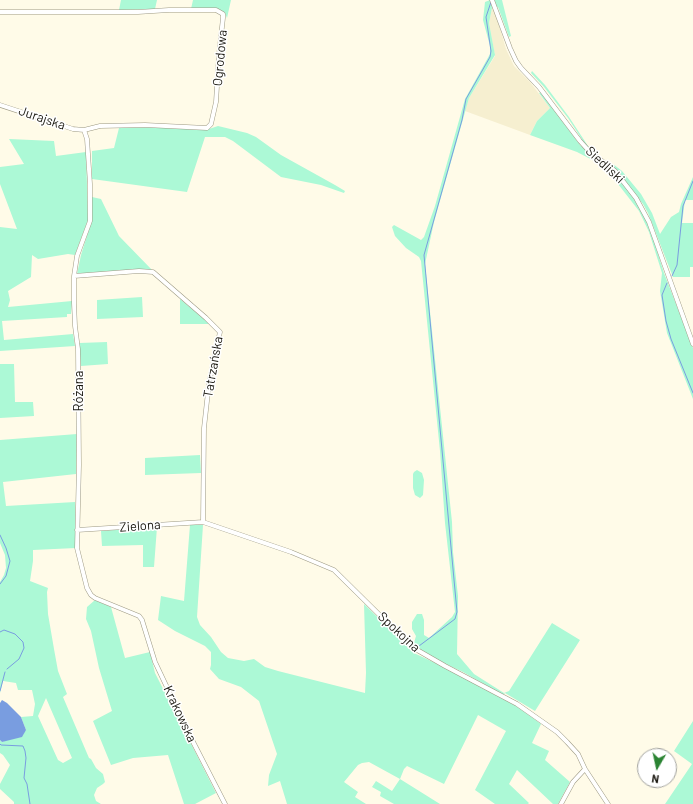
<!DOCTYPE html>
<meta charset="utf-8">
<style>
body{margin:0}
#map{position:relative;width:693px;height:804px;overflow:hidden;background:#fffbe8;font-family:Barlow,sans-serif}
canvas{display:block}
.north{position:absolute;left:637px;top:748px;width:40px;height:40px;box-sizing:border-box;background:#fff;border:1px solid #a3a39f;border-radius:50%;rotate:189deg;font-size:11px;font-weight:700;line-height:16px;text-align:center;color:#1a1810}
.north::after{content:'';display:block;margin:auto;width:14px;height:18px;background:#2b8433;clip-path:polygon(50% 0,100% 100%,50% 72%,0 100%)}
</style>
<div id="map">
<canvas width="693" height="804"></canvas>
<div class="north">N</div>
</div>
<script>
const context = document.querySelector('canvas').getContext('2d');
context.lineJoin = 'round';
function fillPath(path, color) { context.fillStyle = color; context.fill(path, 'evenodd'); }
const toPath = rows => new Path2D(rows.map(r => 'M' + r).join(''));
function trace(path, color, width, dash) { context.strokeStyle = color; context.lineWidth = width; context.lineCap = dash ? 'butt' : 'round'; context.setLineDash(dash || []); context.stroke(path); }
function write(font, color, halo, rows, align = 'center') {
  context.font = font + ' Barlow,sans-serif'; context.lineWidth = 3; context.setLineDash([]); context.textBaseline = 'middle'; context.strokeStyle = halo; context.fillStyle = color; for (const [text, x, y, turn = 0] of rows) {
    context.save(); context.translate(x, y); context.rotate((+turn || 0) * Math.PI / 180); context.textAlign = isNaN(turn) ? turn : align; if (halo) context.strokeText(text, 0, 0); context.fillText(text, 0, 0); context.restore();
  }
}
const built = toPath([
 [492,8,494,8,506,49,514,66,530,82,550,108,537,121,530,135,465,111,469,98,495,56,489,23]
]);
const green = toPath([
 [121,0,157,0,155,9,119,10],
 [193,0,231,0,227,18,225,13,219,10,191,9],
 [490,0,502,0,511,36,509,37,498,7,492,8,489,23,495,55,469,98,434,222,425,264,452,522,453,552,458,596,457,654,474,674,504,693,509,691,552,623,580,640,535,711,505,693,503,695,463,672,429,656,413,646,416,636,412,629,412,622,417,614,422,614,424,620,424,635,429,638,452,617,455,612,445,523,440,451,421,261,419,257,406,248,395,236,392,227,394,225,421,240,424,237,435,206,465,99,490,54,490,46,483,20,485,2],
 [532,71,545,85,569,117,588,146,597,152,596,154,587,147,568,118,544,87,531,73],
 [541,92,580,145,603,164,602,165,577,152,530,135,537,121,550,108,539,93],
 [218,126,247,133,256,137,281,155,335,185,345,191,344,193,321,185,281,177,233,141,225,137,205,137,187,192,92,179,92,151,114,148,119,128,146,127,206,130],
 [9,139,54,141,56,156,86,152,88,220,75,255,68,254,38,259,32,255,31,277,8,291,10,300,8,307,72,301,71,314,67,314,67,317,2,321,4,340,73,334,75,346,0,351,0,227,17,229,0,184,0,167,24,164],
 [613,164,622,171,641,194,652,213,660,234,671,217,679,212,681,204,693,177,693,200,685,200,682,223,693,223,693,267,690,267,690,277,673,277,648,213,643,204,612,166],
 [613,173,631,194,640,207,648,222,664,273,693,348,693,399,667,333,660,291,662,273,649,232,639,211,611,175],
 [92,197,101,199,119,236,153,271,77,274,81,255,91,223],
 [142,297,143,317,97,319,97,300],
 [180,299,210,324,180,324],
 [107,342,108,364,81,366,79,343],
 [0,364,14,364,15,402,33,402,34,416,0,418],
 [77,434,76,474,3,482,6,506,75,502,76,548,33,550,33,561,30,581,48,588,47,592,48,614,54,649,58,671,67,694,63,697,89,758,91,759,96,768,103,774,105,782,103,784,97,788,94,795,96,801,101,804,14,804,14,802,0,789,0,784,10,765,3,755,0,753,0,740,2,742,26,730,21,717,33,716,35,704,32,690,18,690,16,683,3,681,0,693,0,582,4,575,6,568,5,555,0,543,0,440],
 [46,698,72,758,63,763,58,760,38,716],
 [200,455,201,473,145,475,145,458],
 [417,470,422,473,424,480,423,495,420,498,415,495,413,488,413,474,414,472],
 [190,525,203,525,197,617,200,625,211,637,221,652,228,658,244,661,254,659,265,667,278,671,365,693,366,673,364,604,414,653,448,669,518,707,541,724,532,743,549,751,545,760,570,782,558,804,553,804,517,770,509,784,529,803,528,804,495,804,475,790,506,731,478,715,444,784,407,766,404,769,400,779,440,804,394,804,380,796,381,792,372,787,376,781,392,791,400,779,369,762,362,763,358,765,344,782,358,792,355,797,366,804,287,804,280,781,268,786,269,775,277,754,259,701,241,687,219,679,210,669,211,665,211,652,205,646,175,631,158,620,161,596,184,601],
 [157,527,154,567,143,567,143,545,102,546,101,531],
 [95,600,111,607,125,658,150,652,155,673,216,793,195,804,184,804,168,755,133,758,111,765,93,721,112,711,99,668,91,631,86,619,87,607],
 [693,721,693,804,665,804,692,764,674,751]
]);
const water = toPath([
 [2,700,7,703,21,717,26,730,22,737,2,742,0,740,0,703]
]);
const stream = toPath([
 [672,276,677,265,683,206,693,181],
 [667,283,662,295,666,321,671,339,693,393],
 [0,535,6,548,10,561,6,576,0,584],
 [0,632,4,630,15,634,23,642,24,648,19,659,7,669],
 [419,646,455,619,457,612,424,255,462,120,466,99,490,57,491,51,486,17,491,2],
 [0,691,5,672],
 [0,744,1,745,23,746,25,751,26,758,24,778,27,784,30,804]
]);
const street = toPath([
 [492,0,510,48,516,61,521,68,539,87,580,141,589,151,615,171,636,198,649,222,693,344],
 [0,12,138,12,169,10,216,10,223,14,223,18,219,54,216,102,211,124,207,128,145,125,100,126,84,130,73,129,0,105],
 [84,130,87,139,90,184,90,221,77,256,74,276,74,303,75,326,78,349,79,465,77,548,87,588,91,595,95,598,139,616,142,620,155,662,190,736,225,804],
 [74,276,139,271,153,272,206,318,220,332,209,383,204,428,203,522],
 [77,530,203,522,291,552,334,570,412,647,445,666,517,704,557,732,567,742,578,754,585,769,608,804],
 [561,804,573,782,585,769]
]);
const streetNames = [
 ["Ogrodowa",220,58,-85],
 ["Jurajska",42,118,19],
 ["Siedliski",605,165,43],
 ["Tatrzańska",213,367,-80],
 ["Różana",79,391,-90],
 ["Zielona",140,526,-4],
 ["Spokojna",399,632,43],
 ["Krakowska",180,714,65]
];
fillPath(built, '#f6efd0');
fillPath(green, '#acf9d6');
fillPath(water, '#799de0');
trace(stream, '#799de0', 1);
trace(street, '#9d9983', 5);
trace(street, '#fff', 4);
write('13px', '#1a1810', '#fff', streetNames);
</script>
